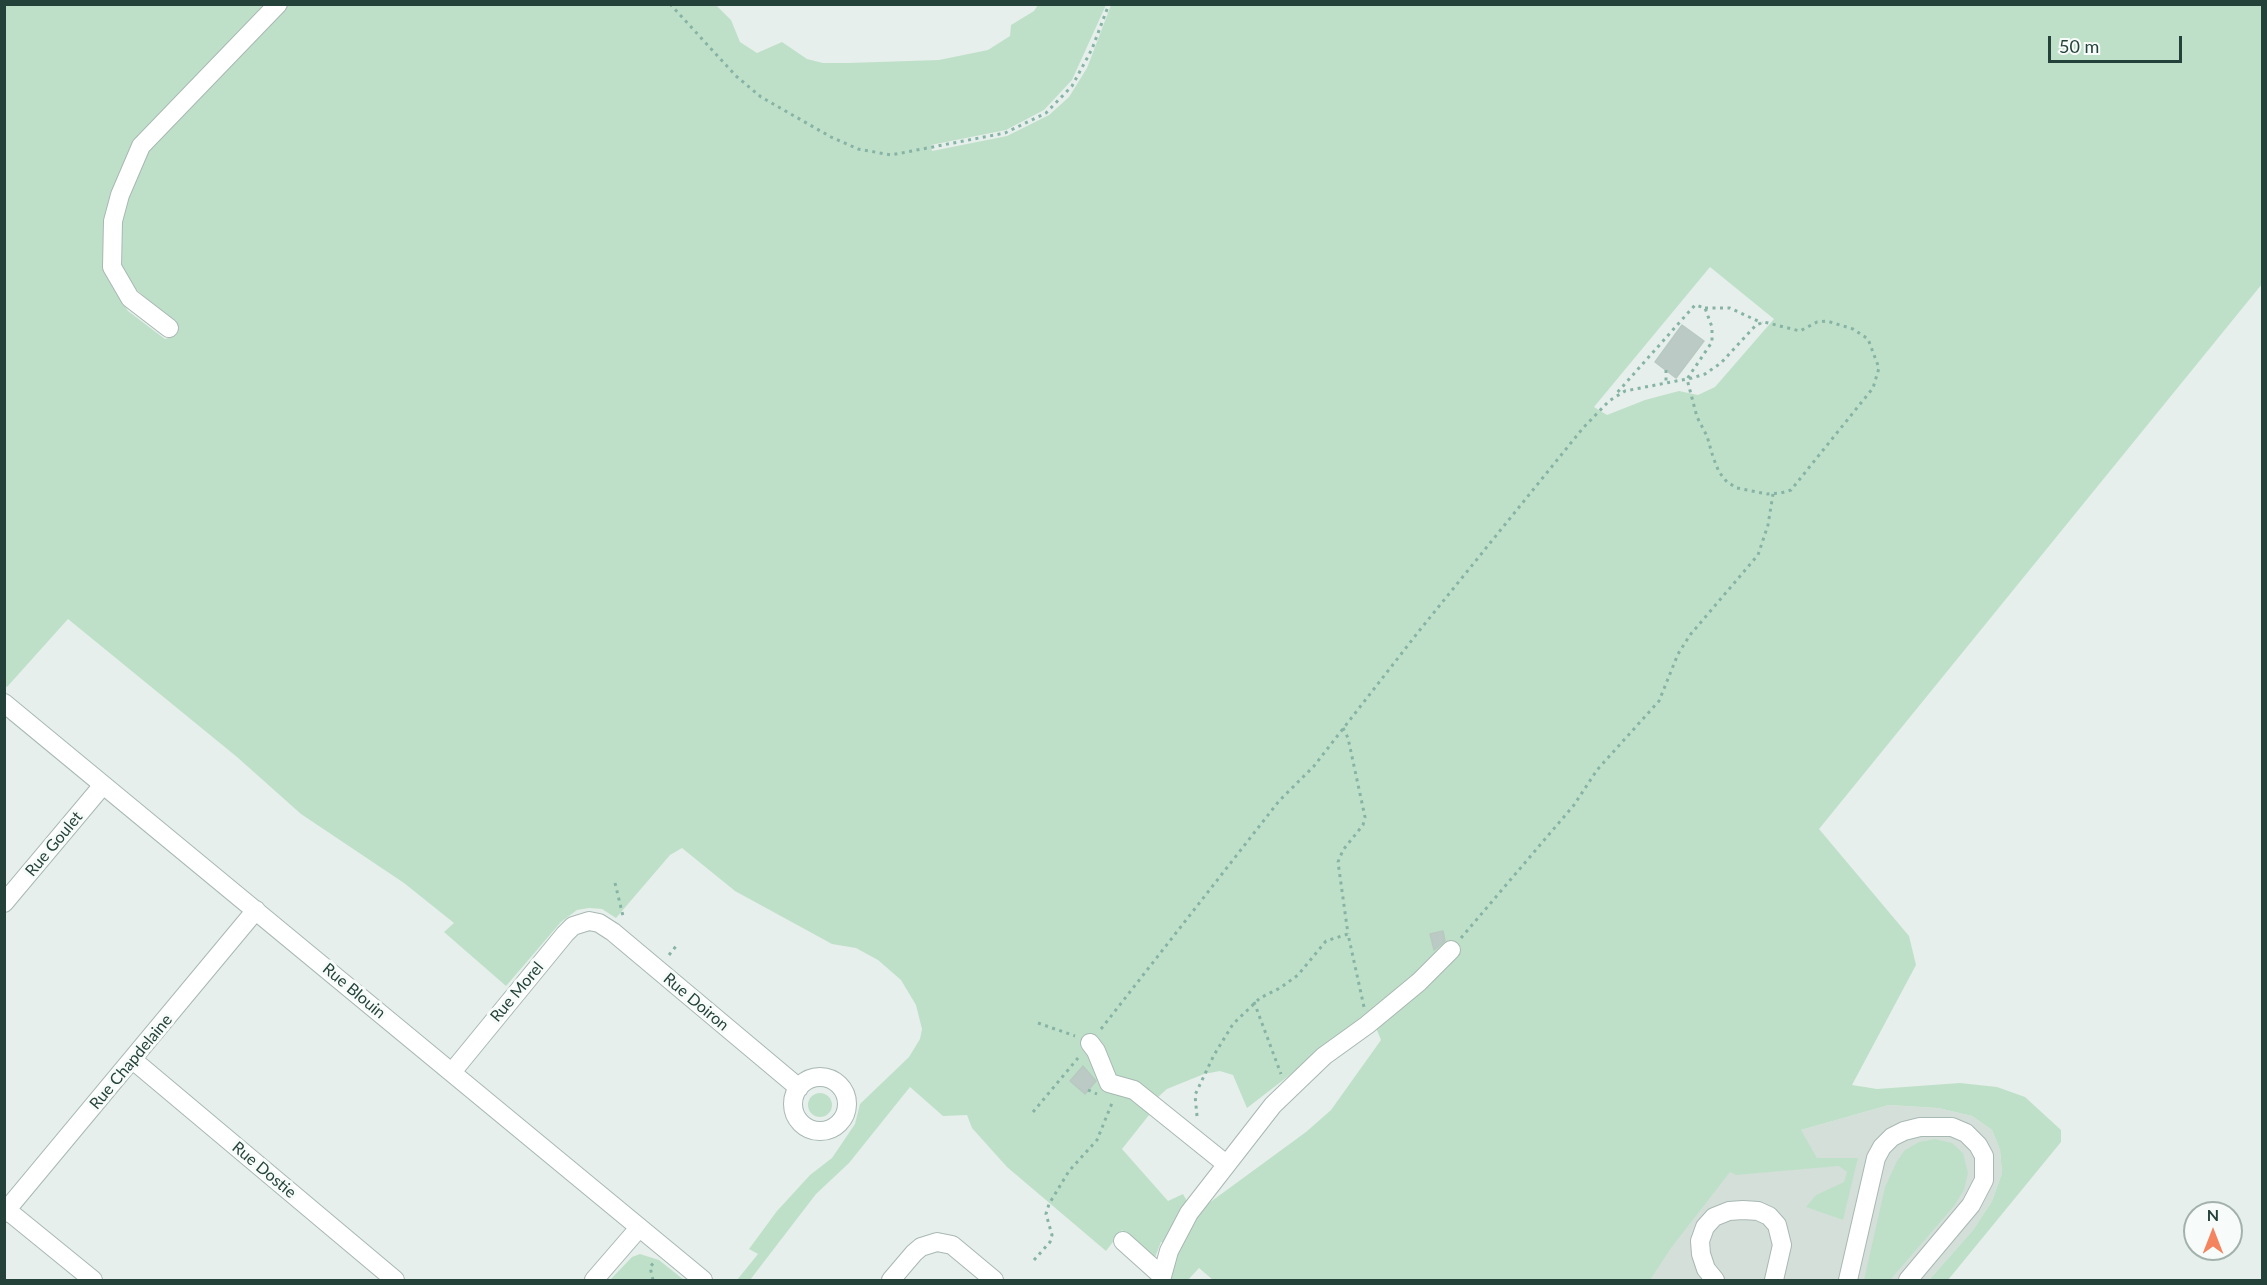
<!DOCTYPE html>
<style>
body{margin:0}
#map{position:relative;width:2267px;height:1285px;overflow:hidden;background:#e6efeb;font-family:Lato,sans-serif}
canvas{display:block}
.frame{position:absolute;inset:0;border:6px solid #24423a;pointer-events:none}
.north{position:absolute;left:2183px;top:1201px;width:60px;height:60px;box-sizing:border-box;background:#f7fbf9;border:2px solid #a3b1ad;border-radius:50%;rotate:0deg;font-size:16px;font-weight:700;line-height:24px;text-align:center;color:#24423a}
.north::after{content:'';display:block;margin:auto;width:21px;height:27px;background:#f4845f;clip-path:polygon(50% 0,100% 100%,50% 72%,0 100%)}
.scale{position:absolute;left:2048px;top:36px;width:134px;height:27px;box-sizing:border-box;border:3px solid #24423a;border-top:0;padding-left:8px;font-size:18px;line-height:21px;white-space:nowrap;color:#24423a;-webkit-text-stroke:4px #f7fbf9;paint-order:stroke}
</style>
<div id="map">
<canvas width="2267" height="1285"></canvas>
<div class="frame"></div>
<div class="north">N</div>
<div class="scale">50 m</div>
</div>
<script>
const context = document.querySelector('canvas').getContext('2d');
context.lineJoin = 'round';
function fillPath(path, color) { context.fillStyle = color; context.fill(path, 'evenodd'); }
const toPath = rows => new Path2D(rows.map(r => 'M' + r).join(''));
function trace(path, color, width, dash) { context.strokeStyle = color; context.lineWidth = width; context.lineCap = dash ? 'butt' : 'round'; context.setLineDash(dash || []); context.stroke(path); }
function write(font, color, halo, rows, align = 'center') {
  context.font = font + ' Lato,sans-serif'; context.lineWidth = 6; context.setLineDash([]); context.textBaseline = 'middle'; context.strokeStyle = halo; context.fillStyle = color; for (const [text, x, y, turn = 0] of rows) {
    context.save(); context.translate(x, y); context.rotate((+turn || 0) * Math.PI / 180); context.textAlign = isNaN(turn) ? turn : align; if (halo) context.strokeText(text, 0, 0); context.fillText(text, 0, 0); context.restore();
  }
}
const built = toPath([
 [1889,1105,1938,1108,1972,1116,1992,1130,2000,1150,2002,1173,1992,1201,1973,1230,1929,1280,1638,1280,1730,1171,1801,1130]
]);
const green = toPath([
 [5,5,273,5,182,92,146,131,129,156,110,203,104,235,105,261,111,284,128,311,165,339,174,336,174,323,129,283,117,261,116,240,122,205,131,180,146,149,209,80,288,5,716,5,731,20,740,42,757,53,782,42,807,59,823,63,848,63,939,60,988,50,1010,36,1011,25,1034,11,1038,5,1106,5,1072,80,1044,110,1006,130,931,145,932,151,1007,136,1049,115,1069,97,1087,68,1111,5,2262,5,2262,284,1819,829,1909,936,1916,965,1852,1085,1877,1089,1960,1083,1997,1087,2025,1097,2061,1130,2061,1142,1948,1280,1929,1280,1973,1230,1992,1201,2002,1173,2000,1150,1992,1130,1972,1116,1938,1108,1889,1105,1801,1130,1817,1158,1858,1158,1843,1220,1806,1207,1816,1195,1844,1182,1847,1172,1839,1166,1736,1175,1730,1172,1671,1248,1650,1280,1213,1280,1199,1268,1188,1280,1167,1280,1177,1244,1161,1242,1154,1260,1122,1230,1106,1251,1007,1167,972,1128,967,1115,943,1116,910,1087,849,1163,816,1194,750,1280,737,1280,758,1254,749,1249,777,1211,810,1175,832,1158,855,1124,860,1104,909,1057,920,1039,922,1029,916,1005,901,980,878,960,856,948,832,944,735,891,682,848,670,855,616,918,602,909,589,908,577,910,561,922,506,986,444,932,454,923,404,883,301,814,237,757,68,619,7,687,5,685],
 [1710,267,1774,319,1715,387,1698,395,1679,391,1645,400,1607,415,1594,407],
 [1370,1013,1381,1040,1331,1110,1306,1132,1194,1214,1183,1194,1168,1201,1122,1149,1153,1110,1157,1098,1167,1089,1204,1074,1220,1071,1233,1075,1247,1108],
 '808 1105a12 12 0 1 1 24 0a12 12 0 1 1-24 0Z',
 [1935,1139,1952,1143,1963,1153,1968,1173,1964,1190,1954,1206,1890,1280,1864,1280,1885,1187,1897,1161,1905,1150,1919,1142],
 [640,1254,659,1260,684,1280,610,1280,632,1257]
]);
const building = toPath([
 [1682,325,1704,341,1676,378,1655,362,1682,325],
 [1443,931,1445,941,1434,950,1430,934,1443,931],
 [1083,1066,1096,1081,1085,1094,1070,1081,1083,1066]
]);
const path = toPath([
 [670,4,736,76,761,97,831,137,858,149,891,155,1005,133,1046,113,1072,86,1092,49,1109,4],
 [1705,308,1730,308,1762,323],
 [1666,370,1666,383],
 [1343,728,1348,738,1365,817,1363,825,1343,850,1338,862,1348,934],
 [615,883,623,916],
 [1461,938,1574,805,1597,770,1659,701,1678,654,1690,635,1758,555,1768,525,1773,494],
 [669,955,677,945],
 [1254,1002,1281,1074],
 [1038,1023,1075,1036],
 [1101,1029,1279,801,1314,766,1419,631,1583,428,1609,401,1625,391,1666,383,1687,379,1692,378,1705,374,1721,363,1756,325,1764,322,1800,331,1817,322,1827,321,1853,329,1868,339,1879,368,1873,388,1791,490,1781,493,1767,494,1737,488,1727,482,1719,472,1713,457,1707,436,1697,417,1687,379,1712,342,1712,327,1705,308,1695,305,1615,395],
 [1088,1090,1097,1094],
 [1033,1112,1078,1058],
 [1197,1116,1195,1095,1214,1055,1233,1024,1260,998,1280,988,1298,975,1326,941,1348,934,1364,1007],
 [1034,1260,1050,1242,1052,1235,1046,1214,1049,1204,1069,1171,1097,1140,1112,1103],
 [653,1280,650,1267,655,1261]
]);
const minor = toPath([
 [169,328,130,298,112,267,113,221,120,195,141,146,278,4],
 [4,703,703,1280],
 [4,903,103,785],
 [1090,1043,1096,1051,1109,1083,1134,1090,1226,1164],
 [133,1060,395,1280],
 [452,1072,565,934,573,926,589,921,599,923,613,932,799,1088],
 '793 1104a27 27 0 1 1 54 0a27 27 0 1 1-54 0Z',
 [7,1210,93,1280],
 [4,1213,256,910],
 [1123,1241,1162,1276],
 [594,1280,639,1228],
 [891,1280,914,1253,921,1247,937,1242,952,1245,994,1280],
 [1161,1280,1169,1251,1189,1213,1273,1105,1324,1056,1367,1025,1419,982,1451,950],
 [1715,1280,1706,1269,1701,1254,1700,1241,1705,1227,1714,1217,1729,1211,1743,1210,1758,1211,1769,1216,1777,1225,1782,1245,1774,1280],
 [1848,1280,1876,1158,1882,1147,1892,1137,1904,1131,1920,1127,1952,1127,1966,1133,1978,1145,1984,1156,1984,1180,1971,1205,1908,1280]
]);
const streetNames = [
 ["Rue Goulet",54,844,-50],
 ["Rue Blouin",354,991,40],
 ["Rue Morel",517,992,-50],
 ["Rue Doiron",696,1002,40],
 ["Rue Chapdelaine",131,1062,-50],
 ["Rue Dostie",264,1170,40]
];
fillPath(built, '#d4dfda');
fillPath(green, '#bfe0c8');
fillPath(building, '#bbcac4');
trace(building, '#b8c9c2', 1.5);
trace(minor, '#a8b8b2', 20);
trace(path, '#86b3a5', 3, [3, 4.5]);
trace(minor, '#fff', 18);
write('16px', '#24423a', '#f7fbf9', streetNames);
</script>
